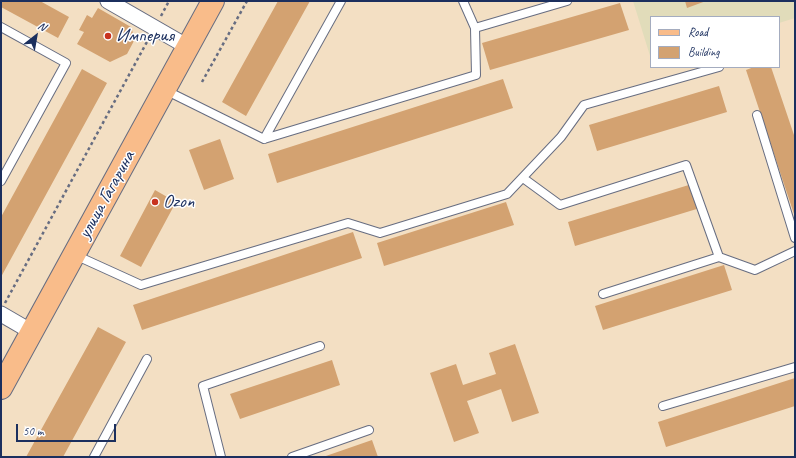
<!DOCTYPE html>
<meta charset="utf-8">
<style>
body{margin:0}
#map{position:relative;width:796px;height:458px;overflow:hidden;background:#f3dfc3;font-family:Caveat,sans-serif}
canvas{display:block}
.frame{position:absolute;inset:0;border:2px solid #1b2f5e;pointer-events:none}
.legend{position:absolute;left:650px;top:16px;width:130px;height:52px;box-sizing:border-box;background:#fff;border:1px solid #a4acbf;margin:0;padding:5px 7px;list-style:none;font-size:12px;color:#1b2f5e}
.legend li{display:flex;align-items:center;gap:8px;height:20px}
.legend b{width:20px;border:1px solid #a4acbf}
.north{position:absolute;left:16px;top:16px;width:40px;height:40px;-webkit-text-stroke:3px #fff;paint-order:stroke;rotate:31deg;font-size:11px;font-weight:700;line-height:16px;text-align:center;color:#1b2f5e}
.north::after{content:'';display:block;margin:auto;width:14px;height:18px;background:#1b2f5e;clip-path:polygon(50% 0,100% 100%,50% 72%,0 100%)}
.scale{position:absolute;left:16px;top:424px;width:100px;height:18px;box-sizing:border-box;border:2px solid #1b2f5e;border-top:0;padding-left:5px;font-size:12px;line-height:14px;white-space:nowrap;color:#1b2f5e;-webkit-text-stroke:3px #fff;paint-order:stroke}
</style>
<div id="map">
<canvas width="796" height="458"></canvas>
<div class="frame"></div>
<ul class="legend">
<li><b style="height:5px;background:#f9bc8a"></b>Road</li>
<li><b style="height:11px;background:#d3a271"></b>Building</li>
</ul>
<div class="north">N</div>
<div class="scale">50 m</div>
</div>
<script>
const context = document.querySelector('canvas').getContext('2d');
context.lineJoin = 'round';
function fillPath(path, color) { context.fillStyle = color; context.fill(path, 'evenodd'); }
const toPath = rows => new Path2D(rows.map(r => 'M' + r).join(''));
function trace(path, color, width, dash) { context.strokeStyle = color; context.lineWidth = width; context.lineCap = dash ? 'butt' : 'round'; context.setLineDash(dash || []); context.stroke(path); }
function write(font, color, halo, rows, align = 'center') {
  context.font = font + ' Caveat,sans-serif'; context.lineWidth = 3; context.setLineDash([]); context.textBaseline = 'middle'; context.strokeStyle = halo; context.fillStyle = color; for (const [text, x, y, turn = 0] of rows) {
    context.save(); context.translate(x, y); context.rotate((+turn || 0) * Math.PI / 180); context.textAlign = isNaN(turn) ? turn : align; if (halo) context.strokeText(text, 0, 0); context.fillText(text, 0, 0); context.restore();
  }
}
const built = toPath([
 [633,1,795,1,795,18,779,23,779,17,651,17,651,59]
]);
const building = toPath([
 [1,1,40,1,69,17,58,38,1,7],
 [278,1,310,1,246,116,222,102],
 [685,1,706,1,687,8],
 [620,3,629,30,490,70,482,43],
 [98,8,131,27,135,39,127,54,110,62,77,44,84,32,79,30,87,15,92,18],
 [754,67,771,67,795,138,795,217,746,70],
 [82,69,107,83,1,277,1,217],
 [503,79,513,108,277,183,268,154],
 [719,86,727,112,597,151,589,125],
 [220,139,234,179,204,190,189,150],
 [692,184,700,208,575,246,568,222],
 [155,190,176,202,141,267,120,256],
 [506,202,514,225,384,266,377,243],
 [353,232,362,258,142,330,133,305],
 [724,265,732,290,603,330,595,306],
 [98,327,126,342,63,457,26,457],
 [515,344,539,413,512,422,501,389,467,401,479,433,454,442,430,373,456,364,463,385,496,374,489,353],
 [332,360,340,385,240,419,230,394],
 [795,378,795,406,666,447,658,422],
 [372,440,378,457,323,457]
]);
const path = toPath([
 [161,16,169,1],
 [202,82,247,1],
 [5,303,148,40]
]);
const service = toPath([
 [1,27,66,63,1,181],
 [475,28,567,1],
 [165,90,264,139,341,1],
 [757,115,795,238],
 [264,139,476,75,475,28,463,1],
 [523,178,560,205,686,165,719,257],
 [75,255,141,285,348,223,380,233,507,194,561,137,584,105,719,67],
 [603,294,719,257,755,270,795,251],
 [663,406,795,367],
 [94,457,147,359],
 [221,457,203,386,320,346],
 [292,457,369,430]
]);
const minor = toPath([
 [108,1,188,47],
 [1,314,32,332]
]);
const primary = toPath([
 [1,388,213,1]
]);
const markers = [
 [108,36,4,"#c8321e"],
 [155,202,4,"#c8321e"]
];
const poiNames = [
 ["Империя",116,36],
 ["Ozon",163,202]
];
const streetNames = [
 ["улица Гагарина",107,195,-61]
];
fillPath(built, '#e1dcba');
fillPath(building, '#d3a271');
trace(service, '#676d81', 10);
trace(minor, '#676d81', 17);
trace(primary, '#676d81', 24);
trace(path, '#676d81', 2.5, [3, 3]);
trace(service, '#fff', 8);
trace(minor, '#fff', 15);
trace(primary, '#f9bc8a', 22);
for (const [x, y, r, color] of markers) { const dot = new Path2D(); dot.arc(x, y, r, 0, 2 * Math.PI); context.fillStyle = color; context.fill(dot); trace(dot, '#fff', 1.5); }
write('19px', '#1b2f5e', '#fff', poiNames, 'left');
write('19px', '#1b2f5e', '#fff', streetNames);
</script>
